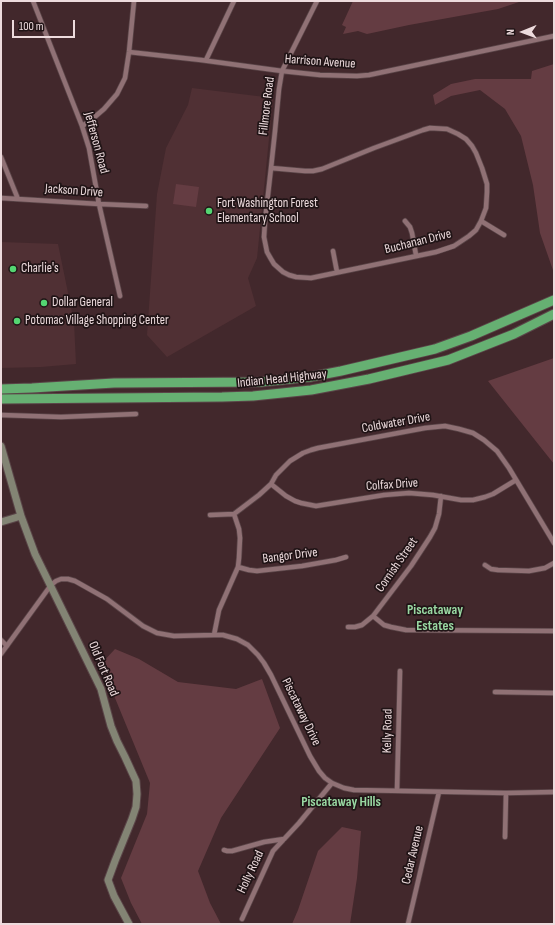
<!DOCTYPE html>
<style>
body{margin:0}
#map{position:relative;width:555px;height:925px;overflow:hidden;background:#42282c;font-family:"Sofia Sans Condensed",sans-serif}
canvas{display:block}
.frame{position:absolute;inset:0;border:2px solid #eddbdd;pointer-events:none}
.north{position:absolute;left:503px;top:12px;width:40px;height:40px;-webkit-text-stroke:3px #201416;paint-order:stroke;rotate:269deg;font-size:11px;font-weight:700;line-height:16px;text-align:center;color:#eddbdd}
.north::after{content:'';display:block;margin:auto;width:14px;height:18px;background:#eddbdd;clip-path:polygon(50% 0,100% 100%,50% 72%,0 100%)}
.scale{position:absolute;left:12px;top:20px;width:63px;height:18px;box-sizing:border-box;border:2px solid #eddbdd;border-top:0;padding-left:5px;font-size:12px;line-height:14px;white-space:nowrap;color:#eddbdd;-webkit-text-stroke:3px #201416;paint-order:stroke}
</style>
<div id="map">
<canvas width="555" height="925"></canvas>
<div class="frame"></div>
<div class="north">N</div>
<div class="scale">100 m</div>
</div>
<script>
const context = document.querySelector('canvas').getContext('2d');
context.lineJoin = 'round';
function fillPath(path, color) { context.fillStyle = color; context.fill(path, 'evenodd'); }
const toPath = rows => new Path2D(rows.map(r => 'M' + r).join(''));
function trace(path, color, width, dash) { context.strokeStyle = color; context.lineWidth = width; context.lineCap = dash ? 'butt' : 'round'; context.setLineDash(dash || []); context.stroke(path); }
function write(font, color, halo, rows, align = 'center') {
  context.font = font + ' "Sofia Sans Condensed",sans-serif'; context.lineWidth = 3.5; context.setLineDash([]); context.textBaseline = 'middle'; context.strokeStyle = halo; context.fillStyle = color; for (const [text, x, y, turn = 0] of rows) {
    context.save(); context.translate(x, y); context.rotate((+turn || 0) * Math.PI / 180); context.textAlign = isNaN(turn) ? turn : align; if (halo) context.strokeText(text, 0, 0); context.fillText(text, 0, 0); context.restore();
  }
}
const built = toPath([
 [192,88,273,98,257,258,248,278,256,306,167,357,147,335,157,194,166,148,188,105],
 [1,242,58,244,74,322,76,364,41,367,1,368]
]);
const green = toPath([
 [353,1,522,1,498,9,409,25,367,34,358,31,343,34,346,27,342,25],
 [554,64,554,273,540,233,533,185,521,136,505,109,480,90,451,96,435,105,433,95,451,84,475,79,531,79,532,71],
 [176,184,199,187,196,207,173,204],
 [554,358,554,464,488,381],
 [115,649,139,659,178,682,236,689,262,679,280,728,221,818,198,871,210,903,221,924,142,924,131,903,121,878,147,814,150,783,101,664],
 [342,827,361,831,357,878,350,924,292,924,298,910,318,851]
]);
const street = toPath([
 [33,1,82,126,89,148,99,204,120,296],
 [129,52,201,60,282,71,320,75,357,76,369,75,554,36],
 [206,60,234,1],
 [82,126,90,121,104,109,117,94,125,78,129,52,134,1],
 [1,157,18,199],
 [271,168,305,171,313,171,322,169,374,148,423,130,430,128,447,129,458,134,466,139,472,146,476,153,482,168,487,184,487,192,486,208,481,221,476,230,469,236,454,246,436,252,311,278,296,277,289,275,283,272,274,264,271,259,267,252,264,237,265,221,271,168,275,131,279,89,282,71,317,1],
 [1,198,99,204,146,206],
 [405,221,410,227,412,233,416,255],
 [481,221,504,235],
 [333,251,337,272],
 [1,415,61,417,136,414],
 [271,484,286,496,295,501,301,503,316,506,384,495,409,493,433,495,461,500,473,500,485,497,493,494,516,480],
 [210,515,234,514,259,495,271,484,276,475,290,461,303,453,311,450,318,448,425,428,445,426,459,429,473,433,484,440,497,451,509,468,554,543],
 [485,565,491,569,498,570,529,571,545,568,554,563],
 [238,567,249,570,257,571,302,566,336,560,346,557],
 [373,616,384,625,391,627,406,630,554,631],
 [348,627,355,627,362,625,373,616,411,566,430,537,435,528,439,514,441,496],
 [214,635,219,610,238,567,239,558,240,538,239,529,234,514],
 [1,640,7,646],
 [1,654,51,585,56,581,61,579,68,579,75,581,107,599,143,626,157,633,174,636,214,635,223,635,237,639,248,645,258,655,264,663,271,675,310,756,319,771,325,778,332,783,344,788,354,790,506,793,554,792],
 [495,692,554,693],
 [397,791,400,671],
 [505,837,506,793],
 [224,850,227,851,232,851,264,842,284,839],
 [242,919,273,851,299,823,332,783],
 [408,924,439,792]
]);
const secondary = toPath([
 [1,446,21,516,35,554,101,689,111,726,117,741,125,757,136,781,137,794,136,807,132,819,115,861,108,880,114,896,129,924],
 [1,522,21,516]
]);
const highway = toPath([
 [1,389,32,388,114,383,261,382,310,377,341,371,435,349,471,336,554,300],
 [1,399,222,397,253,396,311,390,369,379,448,360,514,334,554,314]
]);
const markers = [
 [209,211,4,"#54d672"],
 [13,269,4,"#54d672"],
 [44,303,4,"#54d672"],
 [17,321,4,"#54d672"]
];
const streetNames = [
 ["Harrison Avenue",320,62,4],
 ["Fillmore Road",267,106,-83],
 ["Jefferson Road",96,143,75],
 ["Jackson Drive",74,191,4],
 ["Buchanan Drive",418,242,-14],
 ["Indian Head Highway",282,379,-6],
 ["Coldwater Drive",396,423,-10],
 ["Colfax Drive",392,485,-4],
 ["Bangor Drive",290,556,-7],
 ["Cornish Street",397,565,-55],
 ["Old Fort Road",103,669,67],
 ["Piscataway Drive",301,712,64],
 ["Kelly Road",388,731,-89],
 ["Cedar Avenue",413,855,-77],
 ["Holly Road",251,872,-65]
];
const poiNames = [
 ["Fort Washington Forest",217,204],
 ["Elementary School",217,219],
 ["Charlie's",21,269],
 ["Dollar General",52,303],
 ["Potomac Village Shopping Center",25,321]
];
const neighbourhoodNames = [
 ["Piscataway",435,610],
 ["Estates",435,626],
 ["Piscataway Hills",341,802]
];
fillPath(built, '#503034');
fillPath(green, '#643c42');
trace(street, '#5a4548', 6);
trace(secondary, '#5a4548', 9);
trace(highway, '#5a4548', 11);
trace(street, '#907175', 4.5);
trace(secondary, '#838474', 7);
trace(highway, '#66b072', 9);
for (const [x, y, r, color] of markers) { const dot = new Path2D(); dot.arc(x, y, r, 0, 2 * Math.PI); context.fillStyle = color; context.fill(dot); trace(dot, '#201416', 1.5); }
write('13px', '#eddbdd', '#201416', streetNames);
write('13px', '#eddbdd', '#201416', poiNames, 'left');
write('bold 14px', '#99d8a2', '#201416', neighbourhoodNames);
</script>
